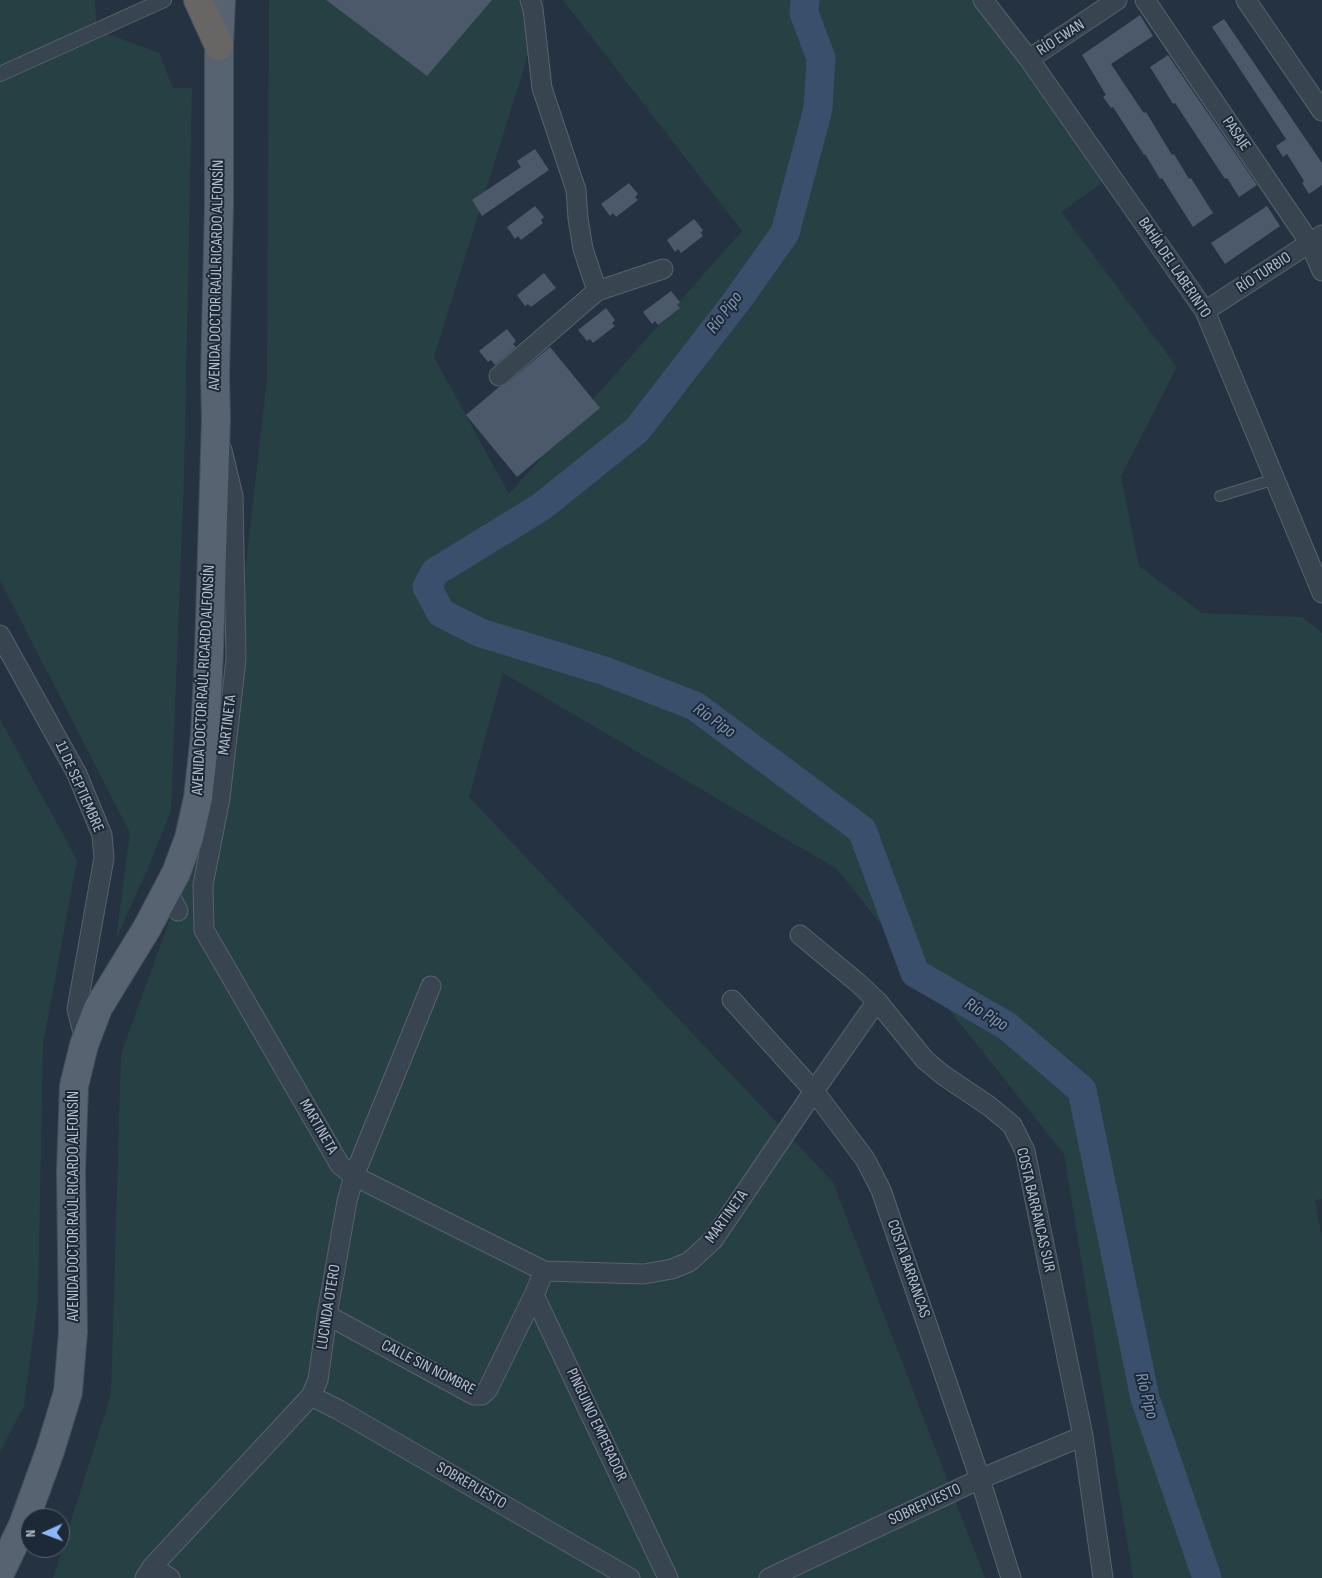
<!DOCTYPE html>
<meta charset="utf-8">
<style>
body{margin:0}
#map{position:relative;width:1322px;height:1578px;overflow:hidden;background:#253242;font-family:"Sofia Sans Condensed",sans-serif}
canvas{display:block}
.north{position:absolute;left:20px;top:1508px;width:50px;height:50px;box-sizing:border-box;background:#1e2937;border:1px solid #5b6573;border-radius:50%;rotate:268deg;font-size:14px;font-weight:700;line-height:20px;text-align:center;color:#b6bfcc}
.north::after{content:'';display:block;margin:auto;width:18px;height:22px;background:#8cb8fb;clip-path:polygon(50% 0,100% 100%,50% 72%,0 100%)}
</style>
<div id="map">
<canvas width="1322" height="1578"></canvas>
<div class="north">N</div>
</div>
<script>
const context = document.querySelector('canvas').getContext('2d');
context.lineJoin = 'round';
function fillPath(path, color) { context.fillStyle = color; context.fill(path, 'evenodd'); }
const toPath = rows => new Path2D(rows.map(r => 'M' + r).join(''));
function trace(path, color, width, dash) { context.strokeStyle = color; context.lineWidth = width; context.lineCap = dash ? 'butt' : 'round'; context.setLineDash(dash || []); context.stroke(path); }
function write(font, color, halo, rows, align = 'center') {
  context.font = font + ' "Sofia Sans Condensed",sans-serif'; context.lineWidth = 4; context.setLineDash([]); context.textBaseline = 'middle'; context.strokeStyle = halo; context.fillStyle = color; for (const [text, x, y, turn = 0] of rows) {
    context.save(); context.translate(x, y); context.rotate((+turn || 0) * Math.PI / 180); context.textAlign = isNaN(turn) ? turn : align; if (halo) context.strokeText(text, 0, 0); context.fillText(text, 0, 0); context.restore();
  }
}
const green = toPath([
 [0,0,95,0,97,30,159,53,173,88,192,88,184,478,171,811,145,875,116,939,130,833,0,580],
 [269,0,545,0,434,357,509,494,742,231,563,0,976,0,1106,180,1061,212,1177,367,1121,476,1139,566,1202,613,1302,617,1322,633,1322,1199,1315,1200,1322,1238,1322,1578,1133,1578,1064,1154,837,869,503,673,469,797,833,1182,985,1578,53,1578,111,1394,121,1054,222,775,267,379],
 [0,719,77,860,43,1045,38,1299,24,1406,0,1452]
]);
const river = toPath([
 [805,0,804,13,821,58,818,109,785,233,736,302,637,430,541,507,435,572,427,587,441,613,481,633,605,671,695,706,862,830,915,973,1007,1026,1082,1090,1145,1398,1207,1578]
]);
const building = toPath([
 [326,0,492,0,427,76],
 [1140,15,1153,36,1111,64,1137,103,1144,113,1146,112,1172,155,1174,154,1189,179,1191,178,1213,213,1193,227,1162,178,1160,179,1145,154,1144,155,1113,107,1111,108,1103,97,1106,95,1082,55],
 [1224,19,1322,163,1322,185,1309,194,1302,183,1304,181,1287,154,1283,157,1276,146,1286,139,1212,27],
 [1168,55,1257,185,1239,197,1227,178,1225,179,1175,103,1173,104,1150,67],
 [535,149,549,170,482,216,472,200,521,167,517,161],
 [629,183,638,194,635,197,638,200,616,217,613,213,610,216,601,204],
 [535,206,544,217,541,220,543,223,521,240,518,236,515,239,507,227],
 [1267,206,1280,226,1225,264,1211,243],
 [694,219,703,230,701,233,703,236,681,253,678,249,675,252,667,240],
 [544,273,556,288,531,307,528,304,525,306,517,295],
 [671,291,680,302,677,305,680,308,658,325,655,321,652,324,643,312],
 [606,308,615,320,612,323,615,326,593,343,590,339,587,341,578,330],
 [507,329,516,341,513,344,516,347,495,365,491,360,488,362,479,351],
 [550,347,600,408,517,477,466,415,499,387,506,384]
]);
const service = toPath([
 [1220,496,1275,479]
]);
const pedestrian = toPath([
 [0,74,164,0]
]);
const minor = toPath([
 [983,0,1029,59,1205,311,1322,593],
 [1145,0,1310,243,1322,271],
 [1246,0,1322,111],
 [1029,59,1117,0],
 [597,291,663,269],
 [1205,311,1322,235],
 [499,376,597,291,583,249,578,218,576,190,542,88,533,9,530,0],
 [222,450,233,496,236,659,220,798,203,885,204,930,340,1165,354,1176,544,1271,644,1274,672,1269,689,1262,713,1240,814,1091,877,1001],
 [0,635,77,774,102,835,104,858,77,1009,85,1041],
 [167,890,178,911],
 [800,935,858,983,877,1001,925,1060,943,1075,989,1106,1012,1125,1025,1151,1083,1436,1103,1578],
 [732,1000,814,1091,865,1159,881,1190,980,1479,1011,1578],
 [544,1271,534,1295,668,1578],
 [327,1315,474,1395,482,1395,488,1389,534,1295],
 [311,1396,339,1410,630,1578],
 [152,1567,170,1578],
 [145,1578,152,1567,311,1396,318,1380,327,1315,347,1201,354,1176,431,986],
 [769,1578,980,1479,1083,1436]
]);
const primary = toPath([
 [0,1573,23,1525,50,1451,68,1392,73,1332,71,1171,74,1086,84,1045,98,1008,147,928,176,873,189,838,198,798,205,735,209,652,216,419,215,376,219,206,219,46,221,0]
]);
const trunk = toPath([
 [198,0,219,46]
]);
const streetNames = [
 ["RÍO EWAN",1061,38,-33],
 ["PASAJE",1236,134,56],
 ["BAHÍA DEL LABERINTO",1174,268,56],
 ["RÍO TURBIO",1264,273,-33],
 ["AVENIDA DOCTOR RAÚL RICARDO ALFONSÍN",217,275,-89],
 ["AVENIDA DOCTOR RAÚL RICARDO ALFONSÍN",204,680,-87],
 ["MARTINETA",228,725,-83],
 ["11 DE SEPTIEMBRE",79,787,66],
 ["MARTINETA",318,1127,60],
 ["AVENIDA DOCTOR RAÚL RICARDO ALFONSÍN",74,1206,-90],
 ["COSTA BARRANCAS SUR",1035,1210,77],
 ["MARTINETA",727,1217,-54],
 ["COSTA BARRANCAS",908,1269,71],
 ["LUCINDA OTERO",329,1307,-81],
 ["CALLE SIN NOMBRE",428,1368,27],
 ["PINGUINO EMPERADOR",596,1425,65],
 ["SOBREPUESTO",471,1486,30],
 ["SOBREPUESTO",925,1505,-25]
];
const waterNames = [
 ["Río Pipo",725,313,-53],
 ["Río Pipo",714,721,35],
 ["Río Pipo",986,1015,31],
 ["Río Pipo",1146,1396,75]
];
fillPath(green, '#274043');
trace(river, '#3a4f6b', 29);
fillPath(building, '#4b596b');
trace(service, '#57626f', 12);
trace(pedestrian, '#57626f', 16);
trace(minor, '#57626f', 21);
trace(primary, '#434d5b', 30);
trace(trunk, '#444f5c', 30);
trace(service, '#394451', 10);
trace(pedestrian, '#394451', 14);
trace(minor, '#394451', 19);
trace(primary, '#576371', 28);
trace(trunk, '#686664', 28);
write('16px', '#b6bfcc', '#1e2937', streetNames);
write('italic 18px', '#7c95b3', '#1e2937', waterNames);
</script>
